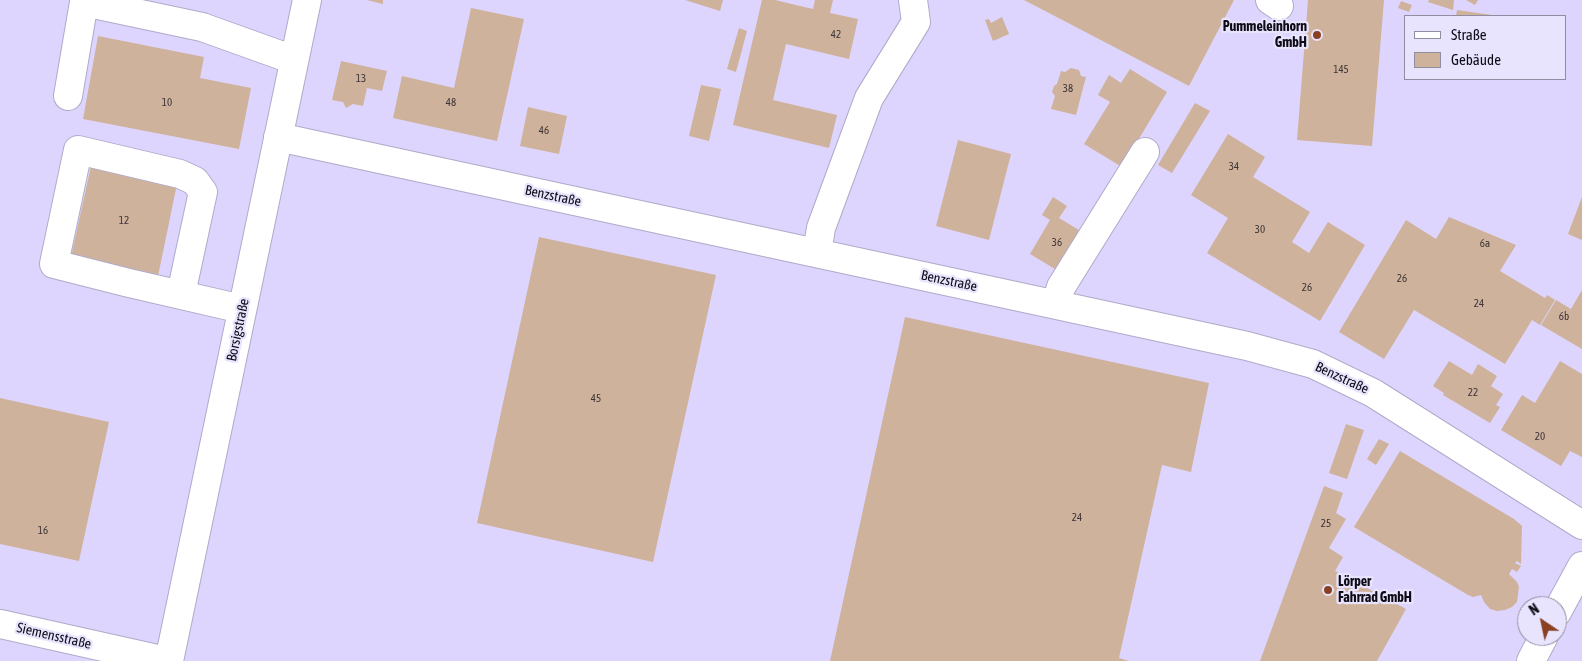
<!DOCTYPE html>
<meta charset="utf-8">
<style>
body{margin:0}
#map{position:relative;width:1582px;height:661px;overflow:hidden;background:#e9e4fe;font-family:"Asap Condensed",sans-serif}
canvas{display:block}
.legend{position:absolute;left:1404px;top:15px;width:162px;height:65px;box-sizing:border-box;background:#e9e4fe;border:1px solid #918da1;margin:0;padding:6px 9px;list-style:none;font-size:15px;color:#0e0b16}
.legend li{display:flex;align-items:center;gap:10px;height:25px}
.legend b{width:25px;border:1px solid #918da1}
.north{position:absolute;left:1517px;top:596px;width:50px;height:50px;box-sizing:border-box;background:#e9e4fe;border:1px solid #918da1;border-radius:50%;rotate:326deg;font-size:14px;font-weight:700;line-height:20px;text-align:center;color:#0e0b16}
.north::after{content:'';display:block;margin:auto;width:18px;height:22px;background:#894023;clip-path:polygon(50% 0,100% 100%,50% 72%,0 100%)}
</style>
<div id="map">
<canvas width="1582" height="661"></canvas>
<ul class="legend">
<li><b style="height:6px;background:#fff"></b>Straße</li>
<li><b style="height:14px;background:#cfb29c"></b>Gebäude</li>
</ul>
<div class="north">N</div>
</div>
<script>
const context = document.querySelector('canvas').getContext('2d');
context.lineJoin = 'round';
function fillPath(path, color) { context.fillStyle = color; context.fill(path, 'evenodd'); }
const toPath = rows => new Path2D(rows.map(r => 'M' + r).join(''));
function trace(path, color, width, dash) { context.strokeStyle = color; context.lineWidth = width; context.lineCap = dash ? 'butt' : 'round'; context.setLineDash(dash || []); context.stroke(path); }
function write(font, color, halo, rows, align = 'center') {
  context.font = font + ' "Asap Condensed",sans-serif'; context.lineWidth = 4.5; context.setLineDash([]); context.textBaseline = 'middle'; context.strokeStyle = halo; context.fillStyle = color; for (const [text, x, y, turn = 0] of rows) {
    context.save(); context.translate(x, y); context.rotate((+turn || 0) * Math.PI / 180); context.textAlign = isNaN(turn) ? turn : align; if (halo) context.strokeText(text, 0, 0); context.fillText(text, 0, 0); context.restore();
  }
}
const built = toPath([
 [0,0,1582,0,1582,661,0,661],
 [1406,16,1566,16,1566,79,1406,79],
 [1527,606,1557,606,1557,636,1527,636]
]);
const building = toPath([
 [367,0,383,0,383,4],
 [685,0,723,0,720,11],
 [762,0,775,0,813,9,815,0,833,0,830,13,858,19,849,59,786,44,773,100,837,115,829,148,733,125],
 [1024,0,1234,0,1189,86],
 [1308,0,1384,0,1372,146,1297,140],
 [1429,0,1454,0,1453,10,1428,2],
 [1466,0,1478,0,1475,5],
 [1401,1,1412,5,1409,12,1398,8],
 [471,8,524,19,497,141,393,118,402,76,454,88],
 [1457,10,1492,15,1492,16,1456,16],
 [1002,17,1009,34,993,41,985,20,989,19,991,23],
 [739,28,747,31,736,72,727,69],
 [98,36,204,57,200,78,251,88,239,149,83,119],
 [341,61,387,71,382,91,367,88,363,106,353,104,346,108,343,102,332,100],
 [1071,68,1079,70,1081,76,1086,77,1076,115,1051,109,1055,96,1052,92,1054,86,1057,84,1061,71,1065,72],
 [1130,69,1167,92,1122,167,1084,144,1110,102,1098,95,1109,75,1121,83],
 [701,85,721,89,709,141,689,136],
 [1195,103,1210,111,1172,173,1158,165],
 [528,107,567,116,559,154,520,146],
 [1228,134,1265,157,1253,177,1310,212,1292,242,1309,253,1328,222,1365,245,1320,321,1207,253,1228,218,1191,195],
 [958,140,1011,154,989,240,936,226],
 [91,166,177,184,158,276,71,257],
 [1053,197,1067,206,1059,218,1084,233,1060,272,1030,254,1050,220,1042,215],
 [1582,197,1582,240,1568,234],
 [1449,217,1516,245,1500,271,1545,298,1547,295,1555,300,1540,325,1532,320,1505,364,1414,310,1384,359,1339,332,1406,220,1436,239],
 [539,237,716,275,653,562,477,523],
 [1582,290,1582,349,1541,325,1556,300,1571,309],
 [905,317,1209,383,1191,472,1162,465,1119,658,1129,661,830,661],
 [1449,361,1472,375,1478,364,1497,376,1491,386,1503,394,1496,405,1500,407,1490,423,1443,395,1444,393,1433,386],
 [1560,361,1582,374,1582,457,1570,451,1561,466,1501,430,1522,395,1535,403],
 [0,398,109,422,79,561,0,544],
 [1346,424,1364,430,1347,479,1329,473],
 [1379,439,1389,444,1376,465,1367,459],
 [1400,451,1514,519,1522,526,1521,564,1517,561,1515,563,1521,566,1517,572,1512,569,1509,574,1517,582,1519,587,1517,602,1512,607,1505,610,1497,611,1490,609,1484,602,1481,595,1473,597,1468,595,1354,527],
 [1324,486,1343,493,1336,513,1346,519,1329,548,1343,557,1335,571,1406,609,1377,661,1260,661]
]);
const minor = toPath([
 [1270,0,1279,6],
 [68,96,84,2,202,27,294,60],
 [278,137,1247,346,1313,364,1373,393,1582,525],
 [817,253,821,228,869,98,916,22,913,0],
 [181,294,203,192,195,181,180,174,78,150,54,264,129,283,242,309],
 [1056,304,1061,287,1145,152],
 [1557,612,1582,566],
 [0,624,166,661],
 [169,661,307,0],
 [1531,661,1544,636]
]);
const markers = [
 [1317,35,5,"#894023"],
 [1328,590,5,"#894023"]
];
const numberNames = [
 ["42",836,35],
 ["145",1341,70],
 ["13",361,79],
 ["38",1068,89],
 ["10",167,103],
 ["48",451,103],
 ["46",544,131],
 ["34",1234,167],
 ["12",124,221],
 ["30",1260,230],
 ["36",1057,243],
 ["6a",1485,244],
 ["26",1402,279],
 ["26",1307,288],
 ["24",1479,304],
 ["6b",1564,317],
 ["22",1473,393],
 ["45",596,399],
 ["20",1540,437],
 ["24",1077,518],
 ["25",1326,524],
 ["16",43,531]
];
const poiNames = [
 ["Pummeleinhorn",1307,27],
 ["GmbH",1307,43],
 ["Lörper",1338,582,"left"],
 ["Fahrrad GmbH",1338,598,"left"]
];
const streetNames = [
 ["Benzstraße",553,196,12],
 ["Benzstraße",949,281,12],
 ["Borsigstraße",238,330,-78],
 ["Benzstraße",1342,378,25],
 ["Siemensstraße",54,636,13]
];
fillPath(built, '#ddd5fd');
fillPath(building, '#cfb29c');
trace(minor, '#b0aac9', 30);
trace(minor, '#fff', 28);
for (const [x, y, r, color] of markers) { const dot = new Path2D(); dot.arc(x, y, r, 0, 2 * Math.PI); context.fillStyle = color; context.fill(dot); trace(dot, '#e9e4fe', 2); }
write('11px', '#3e3538', null, numberNames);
write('bold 14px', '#0e0b16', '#e9e4fe', poiNames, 'right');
write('14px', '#0e0b16', '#e9e4fe', streetNames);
</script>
